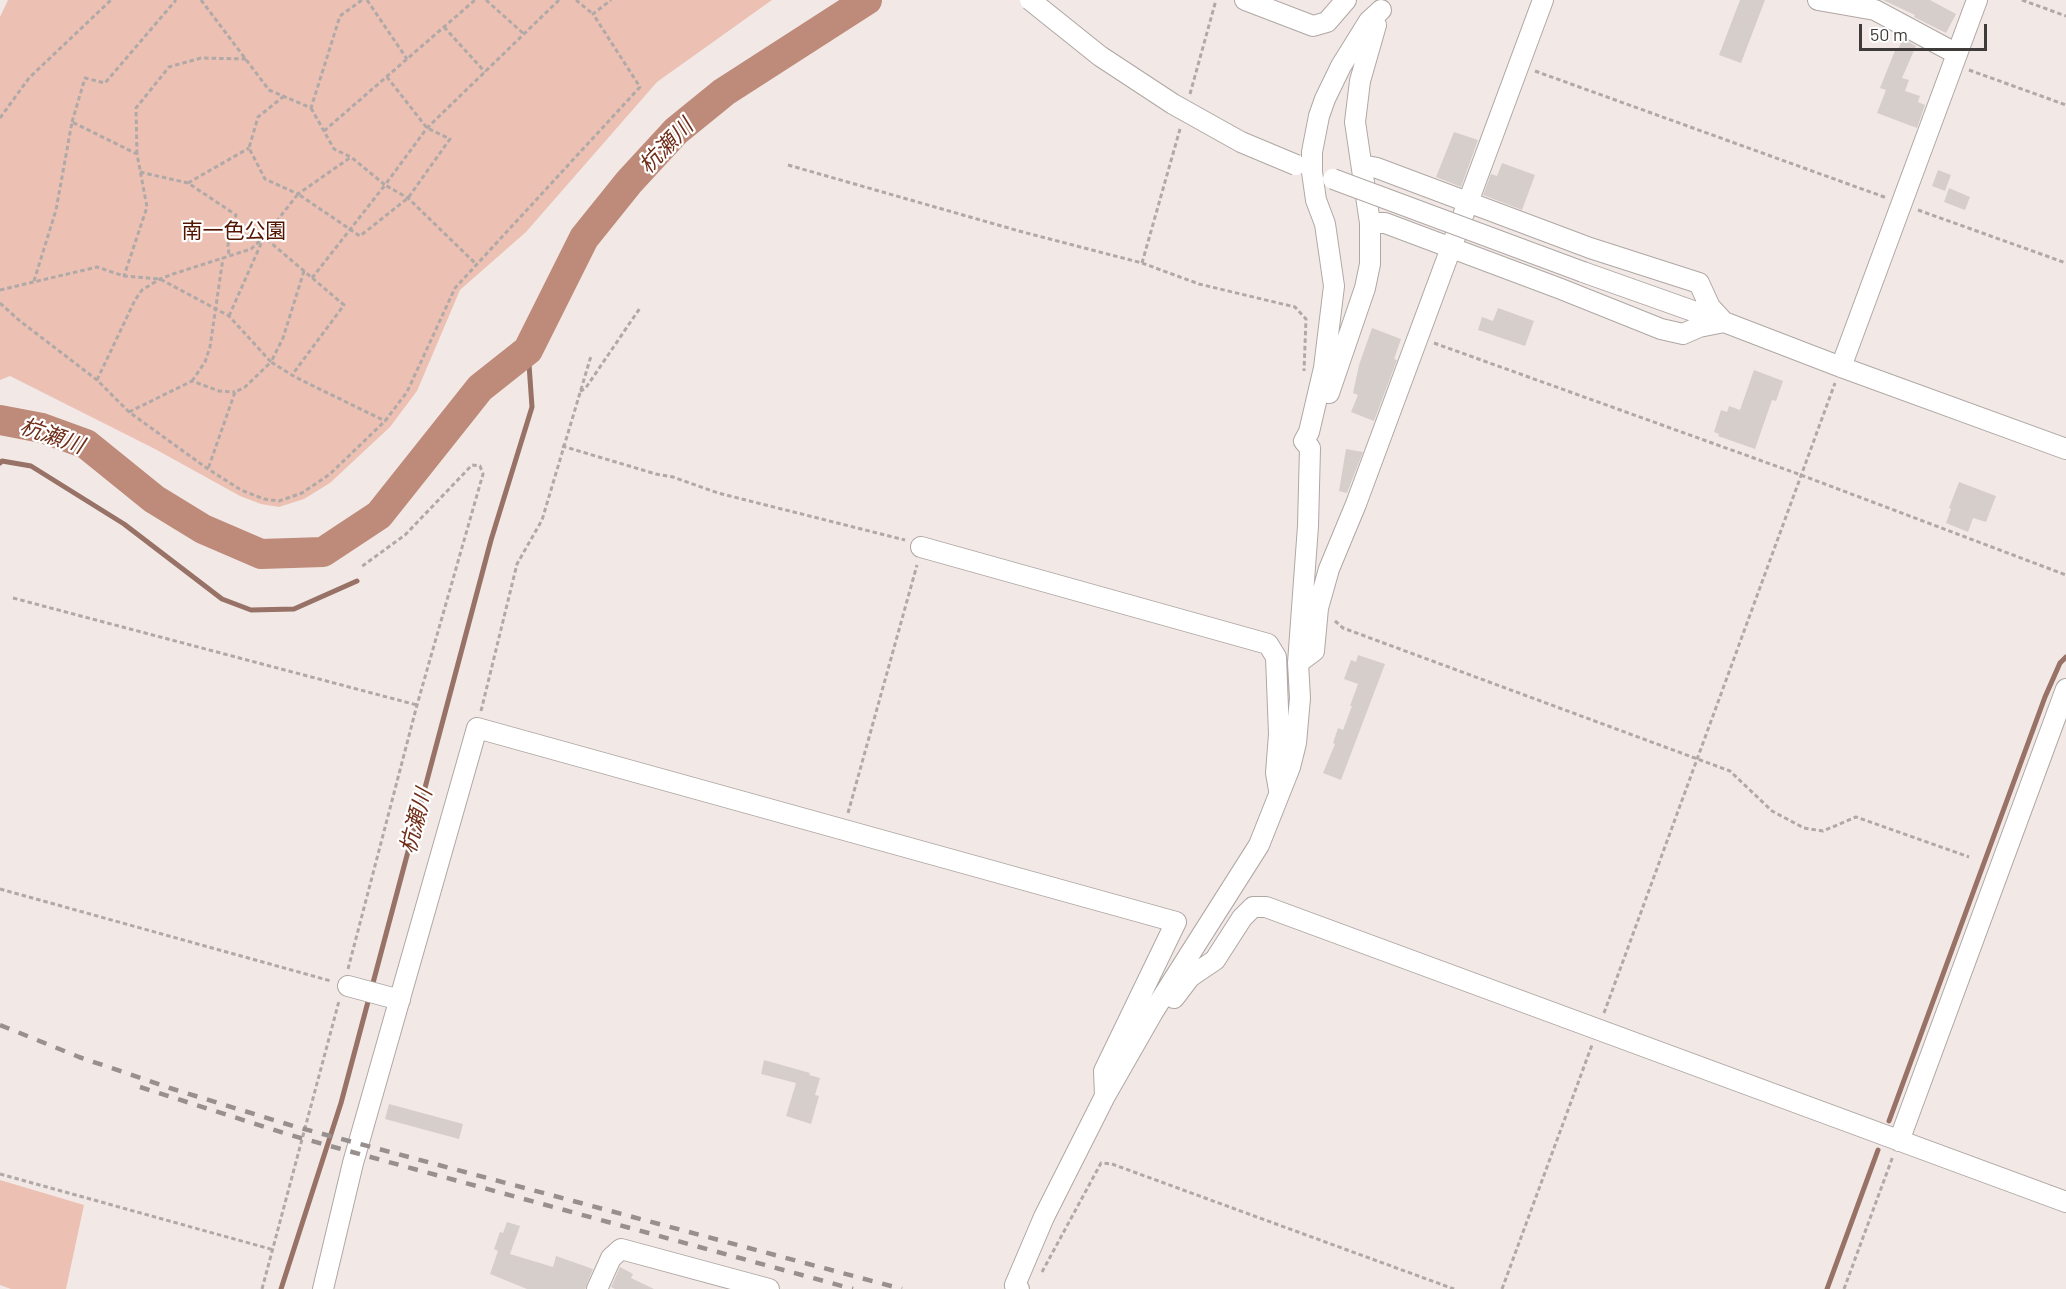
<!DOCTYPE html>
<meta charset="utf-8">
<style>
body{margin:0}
#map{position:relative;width:2066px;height:1289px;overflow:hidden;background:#f2e9e6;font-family:Barlow,sans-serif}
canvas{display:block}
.scale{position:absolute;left:1859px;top:24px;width:128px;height:27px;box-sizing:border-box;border:3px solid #3f3b3a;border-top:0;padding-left:8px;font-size:18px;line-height:21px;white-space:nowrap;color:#3f3b3a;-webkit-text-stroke:4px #fff;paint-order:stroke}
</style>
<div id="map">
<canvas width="2066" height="1289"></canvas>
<div class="scale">50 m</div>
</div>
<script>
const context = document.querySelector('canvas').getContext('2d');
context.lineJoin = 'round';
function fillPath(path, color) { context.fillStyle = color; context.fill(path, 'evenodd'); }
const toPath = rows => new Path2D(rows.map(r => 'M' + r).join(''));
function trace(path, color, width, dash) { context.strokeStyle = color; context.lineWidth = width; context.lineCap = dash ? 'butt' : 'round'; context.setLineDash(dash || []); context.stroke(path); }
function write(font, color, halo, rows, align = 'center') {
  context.font = font + ' Barlow,"Noto Sans JP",sans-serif'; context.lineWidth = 4.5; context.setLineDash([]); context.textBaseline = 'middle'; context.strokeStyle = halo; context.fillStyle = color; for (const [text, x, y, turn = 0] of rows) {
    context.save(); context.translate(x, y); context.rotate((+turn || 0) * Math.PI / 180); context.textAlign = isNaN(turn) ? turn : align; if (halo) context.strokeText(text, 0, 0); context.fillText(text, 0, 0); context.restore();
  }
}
const green = toPath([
 [8,0,772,0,657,82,526,232,460,290,417,391,390,427,330,483,304,499,279,507,261,504,240,496,155,449,10,376,0,380,0,17],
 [0,1180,84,1205,66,1289,11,1289,0,1285]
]);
const stream = toPath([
 [0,463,2,461,31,466,124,524,222,599,251,610,294,609,357,581],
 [1889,1121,2045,697,2060,663,2066,657],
 [281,1289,341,1103,491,540,532,407,528,350],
 [1827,1289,1878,1150]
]);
const river = toPath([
 [0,420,42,428,86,444,154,499,203,529,261,554,323,552,379,515,480,388,528,350,584,238,629,182,676,131,724,92,867,0]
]);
const building = toPath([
 [1740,0,1765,0,1741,63,1719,55],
 [1883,0,1930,0,1956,14,1946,33,1914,17,1915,15],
 [1903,39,1916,46,1902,78,1909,80,1905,91,1920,96,1918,102,1925,105,1917,128,1877,113,1886,90,1880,88,1896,48,1898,49],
 [1454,132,1478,140,1461,187,1436,177],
 [1502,163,1535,175,1522,210,1483,195,1491,174,1497,176],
 [1938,170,1951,175,1945,191,1932,186],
 [1949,188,1970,197,1965,210,1944,202],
 [1498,308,1534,321,1525,346,1478,330,1482,317,1493,321],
 [1372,328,1401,339,1394,359,1397,360,1374,421,1351,412,1358,395,1353,393,1359,365],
 [1754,370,1783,381,1776,401,1772,400,1755,449,1718,436,1719,434,1714,432,1721,410,1727,412,1729,406,1740,410],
 [1346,449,1363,452,1347,493,1339,491],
 [1959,482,1996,496,1986,522,1973,518,1968,532,1946,523,1951,509,1949,508],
 [1358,655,1385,664,1341,780,1323,773,1335,744,1333,743,1338,728,1343,730,1352,706,1350,706,1358,684,1344,679,1351,660,1356,662],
 [764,1060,810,1073,809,1075,820,1078,815,1095,819,1096,811,1124,786,1116,796,1083,761,1074],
 [389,1104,463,1124,459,1139,385,1119],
 [507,1222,520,1226,510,1254,553,1267,556,1256,593,1269,585,1289,527,1289,490,1274,498,1251,494,1249,500,1232,503,1233],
 [620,1267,633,1274,631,1278,654,1289,615,1289,611,1287]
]);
const path = toPath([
 [201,0,269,90,311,108,340,16,362,0],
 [367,0,407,59],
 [486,0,524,34],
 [576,0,593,14],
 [2022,0,2066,16],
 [444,27,485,72],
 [1969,70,2066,105],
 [1535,71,1887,198],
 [1190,94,1216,0],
 [284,96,258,117,249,148,265,179,298,194,351,157],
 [311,108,334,149,351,157,385,185,427,128,559,0],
 [0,118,29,78,111,0],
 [72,122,85,78,105,83,176,0],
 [324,131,475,0],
 [137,154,136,108,169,67,201,58,246,59],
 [788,165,1019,231,1142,263,1199,284,1295,307,1306,319,1304,371],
 [140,172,188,183,236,215,228,245,229,256],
 [188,183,249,148],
 [1918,210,2066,263],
 [1142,263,1180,129],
 [304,271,283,338,271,362,295,377,385,421],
 [312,278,385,185,408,198,477,265],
 [34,281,56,210,72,122,137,154,147,207,124,276],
 [0,290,97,267,124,276,160,279,229,316,271,362,245,387,235,392,208,469],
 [0,303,20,321,97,380,129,412,208,469,241,490,264,499,279,501,302,493,330,474,385,421,407,392,455,288,640,87,593,14,611,0],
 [229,316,264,237,344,305,292,375],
 [1434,343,1801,475,2066,575],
 [97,380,135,300,142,290,160,279,173,274,251,249,264,237,298,194,360,236,408,198,450,139,427,128,387,77],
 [192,381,205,362,210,347,223,258],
 [580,391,585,389,640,308],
 [129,412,192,381,219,391,235,392],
 [562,446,656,474,673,477,718,493,905,540],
 [13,598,417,705],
 [1335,621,1343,628,1730,771,1772,811,1804,828,1823,831,1856,817,1969,857],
 [481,711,517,564,542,520,591,356],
 [848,813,917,565],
 [0,889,331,981],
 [348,969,417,705,483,474,480,466,472,465,405,535,361,567],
 [1604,1013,1835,383],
 [0,1174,274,1250],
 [1042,1272,1101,1163,1112,1164,1454,1289],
 [262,1289,339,1001],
 [1502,1289,1592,1045],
 [1844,1289,1893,1156]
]);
const minor = toPath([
 [1245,0,1313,26,1327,22,1346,0],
 [1818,0,1875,10,1957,54],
 [1362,165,1377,168,1590,248,1699,283,1710,307,1722,320],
 [1370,223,1385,223,1561,289,1661,329,1683,334,1699,327,1724,322],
 [1583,272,1724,322,1841,367,2066,449],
 [1841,367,1977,0],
 [1329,393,1365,288,1370,264,1370,223,1355,122,1360,81,1376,25],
 [921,547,1268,644,1276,657,1279,734,1276,773,1279,790],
 [1298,663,1314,651,1318,608,1329,569,1356,504,1543,0],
 [348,986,400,1000],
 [1174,998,1190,977,1215,960,1242,918,1253,907,1266,907,2066,1202],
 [1899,1141,2066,689],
 [323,1289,353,1163,477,728,1176,922,1104,1071,1105,1096],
 [597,1289,611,1258,621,1249,769,1289],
 [1019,1289,1015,1285,1044,1217,1105,1096,1153,1012,1259,845,1290,767,1296,743,1300,698,1298,663,1308,526,1310,448,1304,441,1309,432,1324,368,1334,286,1325,224,1316,200,1312,172,1312,152,1319,116,1325,99,1341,66,1369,21,1381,10]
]);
const rail = toPath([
 [0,1025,79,1057,173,1089,293,1126,902,1289],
 [140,1087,290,1135,853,1289]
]);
const minorBridge = toPath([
 [1030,0,1100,56,1173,104,1241,142,1296,165],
 [1333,179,1583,272]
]);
const parkNames = [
 ["南一色公園",234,231]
];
const waterNames = [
 ["杭瀬川",666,146,-46],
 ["杭瀬川",52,436,19],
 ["杭瀬川",416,821,-75]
];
fillPath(green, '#ecc1b3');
trace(stream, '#987266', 5);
trace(river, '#be8a79', 30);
fillPath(building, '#d6cecb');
trace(minor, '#afa7a4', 22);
trace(path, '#b0a9a7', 3, [4.5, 3]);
trace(minor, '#fff', 20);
trace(rail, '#97908e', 4.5, [10, 10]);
trace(minorBridge, '#afa7a4', 22, []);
trace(minorBridge, '#fff', 20);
write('21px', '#541500', '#fff', parkNames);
write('italic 22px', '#702e19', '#fff', waterNames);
</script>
